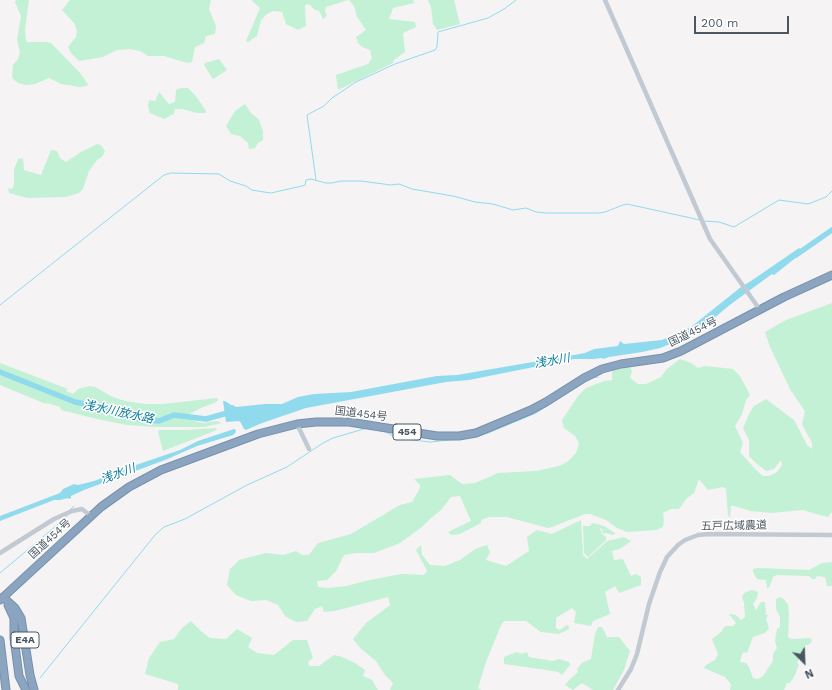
<!DOCTYPE html>
<meta charset="utf-8">
<style>
body{margin:0}
#map{position:relative;width:832px;height:690px;overflow:hidden;background:#f5f3f3;font-family:"Work Sans",sans-serif}
canvas{display:block}
.north{position:absolute;left:784px;top:642px;width:40px;height:40px;-webkit-text-stroke:3px #fff;paint-order:stroke;rotate:156deg;font-size:11px;font-weight:700;line-height:16px;text-align:center;color:#4a5661}
.north::after{content:'';display:block;margin:auto;width:14px;height:18px;background:#4a5661;clip-path:polygon(50% 0,100% 100%,50% 72%,0 100%)}
.scale{position:absolute;left:694px;top:16px;width:95px;height:18px;box-sizing:border-box;border:2px solid #4a5661;border-top:0;padding-left:5px;font-size:12px;line-height:14px;white-space:nowrap;color:#4a5661;-webkit-text-stroke:3px #fff;paint-order:stroke}
</style>
<div id="map">
<canvas width="832" height="690"></canvas>
<div class="north">N</div>
<div class="scale">200 m</div>
</div>
<script>
const context = document.querySelector('canvas').getContext('2d');
context.lineJoin = 'round';
function fillPath(path, color) { context.fillStyle = color; context.fill(path, 'evenodd'); }
const toPath = rows => new Path2D(rows.map(r => 'M' + r).join(''));
function trace(path, color, width, dash) { context.strokeStyle = color; context.lineWidth = width; context.lineCap = dash ? 'butt' : 'round'; context.setLineDash(dash || []); context.stroke(path); }
function write(font, color, halo, rows, align = 'center') {
  context.font = font + ' "Work Sans","Noto Sans JP",sans-serif'; context.lineWidth = 3; context.setLineDash([]); context.textBaseline = 'middle'; context.strokeStyle = halo; context.fillStyle = color; for (const [text, x, y, turn = 0] of rows) {
    context.save(); context.translate(x, y); context.rotate((+turn || 0) * Math.PI / 180); context.textAlign = isNaN(turn) ? turn : align; if (halo) context.strokeText(text, 0, 0); context.fillText(text, 0, 0); context.restore();
  }
}
const green = toPath([
 [16,0,29,0,25,29,26,41,28,42,46,42,51,43,80,73,88,84,87,86,80,87,61,84,49,78,35,84,26,85,18,83,12,78,13,65,18,59,20,52,17,40,21,16,15,2],
 [70,0,211,0,209,9,216,26,215,34,206,36,204,43,195,47,192,62,187,63,164,56,148,56,140,51,130,49,117,50,103,57,79,61,71,53,68,47,76,37,77,31,74,23,62,10],
 [251,0,348,0,326,7,325,11,327,16,323,19,319,11,315,10,309,4,305,5,306,26,298,30,286,24,282,12,273,11,267,14,261,20,257,36,248,42,246,41,260,8],
 [349,0,413,0,414,3,393,8,389,19,415,22,416,27,403,33,405,52,394,60,393,63,338,90,336,75,368,64,372,58,370,50,362,47,358,43,356,37,366,30,357,17,354,6],
 [428,0,454,0,460,24,437,30,433,24,431,7],
 [219,59,227,70,213,79,204,65,205,63],
 [181,88,188,88,195,95,206,111,205,113,197,113,182,109,175,109,174,114,164,119,150,113,148,106,149,100,155,101,159,92,169,104,175,102,176,90],
 [245,104,250,112,259,120,263,131,263,140,258,143,255,148,249,149,248,143,240,136,231,134,226,126,235,111],
 [97,144,101,145,105,151,102,157,97,160,89,171,83,189,79,193,66,197,28,198,9,193,8,188,12,189,14,185,14,170,18,159,23,158,24,170,41,175,51,150,57,151,60,158,66,162,81,152],
 [832,303,832,512,828,517,802,510,772,513,751,511,734,506,731,506,730,518,728,515,726,489,723,487,708,490,699,479,694,493,687,498,679,509,671,509,663,513,664,520,663,527,656,530,627,532,617,528,606,520,590,514,585,514,552,527,548,528,507,517,489,517,481,520,481,523,460,534,451,535,448,532,471,521,460,496,451,497,441,510,430,519,422,527,400,543,374,553,356,553,344,555,336,571,327,580,317,581,318,587,328,588,347,586,365,581,401,574,424,575,427,571,416,550,421,545,422,555,430,565,445,566,460,560,475,549,487,545,490,552,486,560,506,566,529,551,527,537,537,530,552,534,581,520,583,555,587,559,607,541,624,537,631,541,620,549,612,551,614,560,623,559,631,576,636,574,641,577,641,585,619,593,615,586,605,592,610,614,593,621,591,626,574,623,576,612,572,608,556,618,556,628,560,630,567,625,569,626,569,629,559,634,541,632,526,621,504,621,501,625,486,662,478,688,481,690,390,690,393,683,385,675,376,661,360,648,353,639,366,623,390,605,388,597,335,611,324,612,322,606,315,609,307,621,296,622,285,616,278,605,266,600,251,601,236,595,227,585,230,569,239,560,266,553,283,555,296,551,302,555,309,555,318,543,351,534,400,505,412,502,420,488,420,485,414,479,450,475,462,484,475,483,498,473,536,471,559,466,567,462,576,453,579,443,575,436,564,428,562,420,578,396,586,388,604,381,612,380,612,372,614,370,630,367,632,371,630,378,638,384,646,384,661,377,667,369,680,359,691,363,698,368,705,366,733,369,740,376,750,395,746,400,742,414,735,426,743,443,740,452,756,470,763,476,769,476,777,472,782,465,781,460,774,469,766,471,756,463,749,456,749,440,743,428,749,414,754,406,766,399,794,420,807,445,812,449,812,443,802,424,805,411,791,391,770,347,765,332,786,320],
 [0,363,68,389,66,391,73,394,78,389,89,386,95,387,113,397,125,401,145,404,163,404,217,398,218,400,216,402,201,408,188,415,192,420,202,423,217,421,222,423,204,427,154,427,127,425,97,419,61,410,60,407,47,403,46,404,0,385],
 [216,428,217,430,163,451,158,432,159,430,187,430],
 [593,523,604,526,615,533,614,535,606,533,603,534,602,529,599,528,601,530,602,534,606,537,606,540,588,557,584,553,583,526,591,526,590,525],
 [832,562,832,586,827,586,825,577,817,576,815,579,812,579,809,576,777,575,773,577,769,588,767,588,766,580,757,579,753,572,753,569,758,568,809,570,822,563],
 [752,590,758,592,757,598,753,604,756,610,761,602,765,602,766,615,768,615,766,619,769,628,765,633,753,637,747,653,743,652,742,655,740,662,746,663,749,667,753,678,758,679,763,676,773,661,773,654,777,648,775,641,777,629,780,627,780,617,776,609,776,599,780,597,784,599,788,605,789,613,788,637,791,639,810,638,812,640,810,644,804,646,804,647,806,649,803,656,799,657,797,663,799,664,795,675,790,683,787,683,784,690,730,690,731,684,725,677,704,668,706,665,715,660,718,654,712,639,721,632,725,626,733,626,736,623,729,614,736,615,741,620,745,617,744,603,742,597,744,593],
 [191,621,202,632,210,638,226,639,237,629,252,638,248,647,257,653,274,655,293,640,307,640,313,658,308,662,309,666,319,666,334,655,342,657,355,663,365,670,363,676,372,680,378,690,178,690,178,684,145,674,149,658,160,642,174,639,182,628],
 [598,627,602,627,607,637,619,637,630,651,624,670,613,690,593,690,582,683,573,690,565,685,569,680,578,672,577,669,582,663,591,659,595,634],
 [517,652,521,654,527,652,529,657,553,661,559,659,569,662,570,665,562,675,558,672,540,669,504,664,504,657]
]);
const water = toPath([
 [799,248,803,252,774,275,772,274,731,304,708,323,690,336,660,348,642,352,609,357,603,359,602,358,593,359,574,359,469,380,446,382,306,408,262,423,246,430,244,429,241,423,239,421,226,422,223,401,225,401,231,405,233,405,236,407,265,404,282,404,298,397,314,394,351,392,437,376,457,375,568,356,585,353,594,349,618,346,620,341,624,344,662,340,691,327,741,287,751,281],
 [234,429,235,429,236,432,233,435,197,446,165,460,84,490,71,496,71,498,69,499,68,498,60,500,54,500,0,521,0,516,60,493,63,489,74,484,78,485,94,481,131,467,133,466,180,450,198,441]
]);
const stream = toPath([
 [316,180,307,115,324,106,332,98,356,82,395,64,435,50,437,47,438,32,488,18,504,9,516,0],
 [703,221,719,222,734,227,779,200,808,204,826,197,832,191],
 [0,305,164,175,171,173,219,174,230,181,246,186,252,190,264,192,271,193,302,186,305,185,306,180,311,179,326,183,332,183,341,181,361,181,391,185,399,184,412,189,453,196,475,202,493,204,513,210,526,208,536,212,546,213,599,213,605,212,623,205,627,204,700,220],
 [591,378,598,377],
 [579,385,588,380],
 [70,510,74,506],
 [0,573,62,521,67,516],
 [40,678,155,535,164,527,185,519,247,485,287,467,323,443,333,438,367,428,386,432,393,436,405,439,430,442,469,438,488,433,536,413,576,387]
]);
const river = toPath([
 [796,255,832,230],
 [0,372,75,402,123,412,139,419,159,421,174,415,206,419,231,412]
]);
const minor = toPath([
 [605,0,710,239,760,310],
 [297,424,309,449],
 [0,553,54,519,72,511,82,509,91,516],
 [618,690,631,669,637,654,649,604,660,572,667,557,678,545,685,540,698,535,709,534,832,535]
]);
const highway = toPath([
 [3,597,15,608,21,618,30,675,34,690],
 [0,600,101,507,129,487,161,470,258,434,297,424,316,422,349,422,437,436,459,436,476,433,531,410,546,402,584,378,602,369,621,364,663,358,681,351,784,297,832,275],
 [8,605,14,618,14,638,19,676,26,690],
 [0,640,6,690]
]);
const shields = [
 [407,432,28],
 [25,640,28]
];
const shieldNames = [
 ["454",407,432],
 ["E4A",25,640]
];
const streetNames = [
 ["国道454号",693,332,-26],
 ["国道454号",361,414,7],
 ["五戸広域農道",734,526,-1],
 ["国道454号",50,539,-43]
];
const waterNames = [
 ["浅水川",552,361,-10],
 ["浅水川放水路",118,412,12],
 ["浅水川",118,474,-20]
];
fillPath(green, '#c3f1d5');
fillPath(water, '#90daee');
trace(stream, '#90daee', 1);
trace(river, '#90daee', 5.5);
trace(highway, '#7690ad', 9);
trace(minor, '#c1cad2', 4.5);
trace(highway, '#8ba5c1', 7);
for (const [x, y, w] of shields) { const box = new Path2D(); box.roundRect(x - w / 2, y - 8, w, 16, 3); context.fillStyle = '#fff'; context.fill(box); trace(box, '#4a5661', 1); }
write('bold 10px', '#4a5661', null, shieldNames);
write('11px', '#4a5661', '#fff', streetNames);
write('italic 12px', '#0c7c9b', '#fff', waterNames);
</script>
